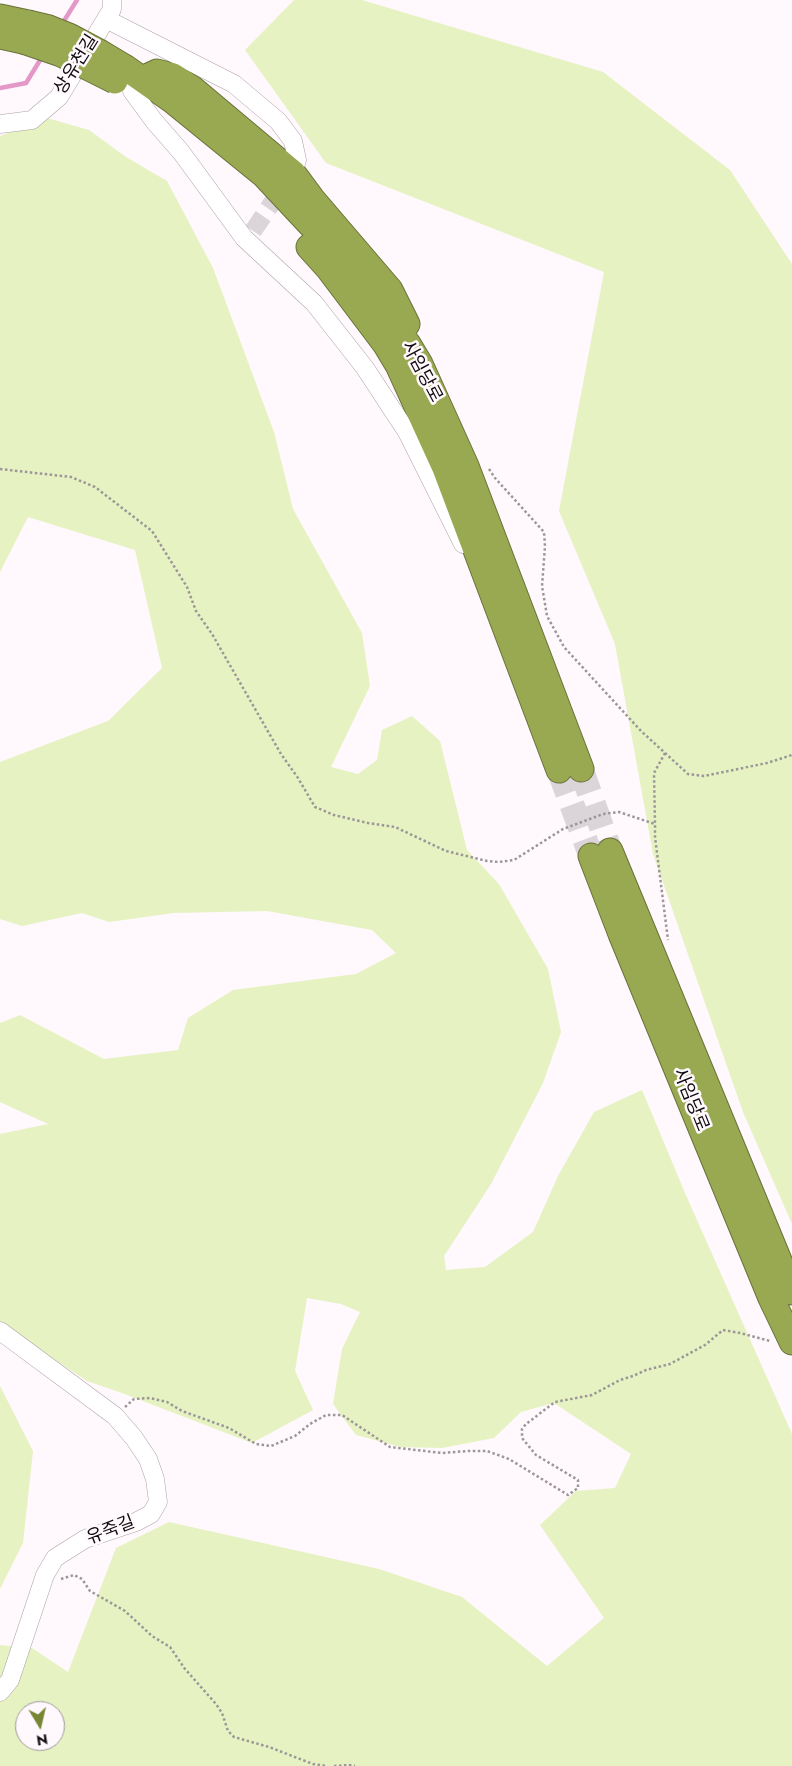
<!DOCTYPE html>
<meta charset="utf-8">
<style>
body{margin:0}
#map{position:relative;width:792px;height:1766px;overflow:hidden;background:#fff8fc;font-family:Jost,sans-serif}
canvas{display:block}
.north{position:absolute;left:15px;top:1701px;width:50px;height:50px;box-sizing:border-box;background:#fff8fc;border:1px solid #9f999d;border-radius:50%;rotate:171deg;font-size:14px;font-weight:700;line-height:20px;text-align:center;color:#0f0b0e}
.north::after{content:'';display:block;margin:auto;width:18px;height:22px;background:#778534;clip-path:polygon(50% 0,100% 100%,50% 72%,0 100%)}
</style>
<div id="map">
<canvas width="792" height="1766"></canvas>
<div class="north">N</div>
</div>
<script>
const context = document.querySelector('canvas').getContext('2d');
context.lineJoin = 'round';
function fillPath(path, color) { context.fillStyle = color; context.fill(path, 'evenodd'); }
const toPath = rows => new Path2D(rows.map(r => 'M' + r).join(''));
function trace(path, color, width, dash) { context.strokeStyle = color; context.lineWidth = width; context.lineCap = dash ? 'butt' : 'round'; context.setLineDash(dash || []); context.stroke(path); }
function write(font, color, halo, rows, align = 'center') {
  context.font = font + ' Jost,"Noto Sans KR",sans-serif'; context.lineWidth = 5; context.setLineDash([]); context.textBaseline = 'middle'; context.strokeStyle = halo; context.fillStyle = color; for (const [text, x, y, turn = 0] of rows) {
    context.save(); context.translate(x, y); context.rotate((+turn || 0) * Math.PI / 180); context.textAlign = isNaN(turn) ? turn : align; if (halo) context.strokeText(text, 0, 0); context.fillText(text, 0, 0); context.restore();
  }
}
const green = toPath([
 [294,0,362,0,603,72,730,170,792,264,792,1224,743,1112,653,854,615,644,559,511,604,272,326,163,245,50],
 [47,118,89,130,126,157,167,181,213,268,274,432,293,509,362,633,370,686,331,767,358,774,377,760,382,730,412,716,440,741,467,850,499,884,548,969,561,1032,543,1083,491,1184,444,1256,446,1270,485,1267,533,1232,558,1176,594,1112,642,1090,685,1193,792,1434,792,1766,0,1766,0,1645,32,1648,68,1672,116,1548,169,1522,379,1569,462,1597,547,1666,604,1618,540,1525,576,1491,615,1488,631,1454,554,1403,521,1412,494,1438,442,1448,400,1447,356,1435,333,1404,342,1349,360,1312,341,1304,307,1298,295,1371,313,1410,252,1443,122,1393,87,1381,0,1324,0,1134,48,1124,0,1102,0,1023,20,1015,104,1059,178,1050,188,1018,233,990,356,974,396,953,372,930,267,911,174,913,109,922,82,913,22,926,0,919,0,762,108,721,162,668,135,550,28,517,0,572,0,136],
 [25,1711,55,1711,55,1741,25,1741],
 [0,1386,33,1451,23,1543,0,1589]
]);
const stream = toPath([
 [62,24,77,0],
 [0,88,26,83,42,57]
]);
const minorTunnel = toPath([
 [253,231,285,184]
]);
const highwayTunnel = toPath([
 [581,769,610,851],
 [559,770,591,856]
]);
const path = toPath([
 [0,469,71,477,95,487,152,531,187,587,196,611,212,634,281,754,298,778,315,807,334,815,368,823,395,827,446,851,487,861,499,862,514,860,563,829,603,814,619,812,655,824],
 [489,469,495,478,544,532,545,546,542,586,547,616,564,647,641,731,688,774,704,776,767,763,792,755],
 [665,753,654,773,655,824,655,837,668,940],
 [125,1407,134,1399,150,1398,167,1402,182,1411,229,1428,256,1444,271,1446,295,1436,310,1424,326,1415,342,1415,390,1447,442,1453,468,1451,487,1451,509,1459,568,1495,578,1488,578,1480,536,1455,522,1438,522,1429,526,1424,555,1402,592,1395,620,1380,633,1376,646,1370,670,1364,705,1345,723,1330,740,1333,770,1341],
 [61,1579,74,1575,82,1579,90,1591,125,1611,152,1636,170,1647,185,1669,216,1704,222,1713,228,1731,234,1737,269,1747,313,1764,327,1766],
 [334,1766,349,1765,355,1766]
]);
const minor = toPath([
 [106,19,234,84,278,121,293,141,297,160,293,173,287,182],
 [132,91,154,121,181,152,244,238,314,303,365,368,407,432,463,544],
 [0,124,32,120,59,97,106,19,112,9,112,0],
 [0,1331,115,1416,134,1438,148,1459,155,1479,158,1502,151,1514,136,1522,85,1539,55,1558,45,1575,10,1680,0,1692]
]);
const highway = toPath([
 [0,17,28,23],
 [0,36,23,41],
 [126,68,173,101,264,175,350,267,408,344,420,364,466,466,581,769],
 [142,79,157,72,173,76,193,89,293,173,313,200,390,290,407,324],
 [309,247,328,268,386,345,398,365,445,468,559,770],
 [610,851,792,1292],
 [591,856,621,934,771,1298,792,1342]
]);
const highwayBridge = toPath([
 [28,23,49,28,69,36,101,53,126,68],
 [23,41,61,54,115,81]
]);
const streetNames = [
 ["상유천길",77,65,-58],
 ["사임당로",421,372,62],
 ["사임당로",690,1100,68],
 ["유죽길",111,1531,-21]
];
fillPath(green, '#e6f2c1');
trace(stream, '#e398c8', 4.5);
trace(minorTunnel, '#dbd4d8', 18, [18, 9]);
trace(highwayTunnel, '#dbd4d8', 25, [25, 12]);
trace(minor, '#aca2a8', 19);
trace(highway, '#69723a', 27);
trace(path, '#9c9699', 2.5, [2.5, 2.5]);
trace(minor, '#fff', 18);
trace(highway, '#99a952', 25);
trace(highwayBridge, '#69723a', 27, []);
trace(highwayBridge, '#99a952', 25);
write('18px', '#0f0b0e', '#fff8fc', streetNames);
</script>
